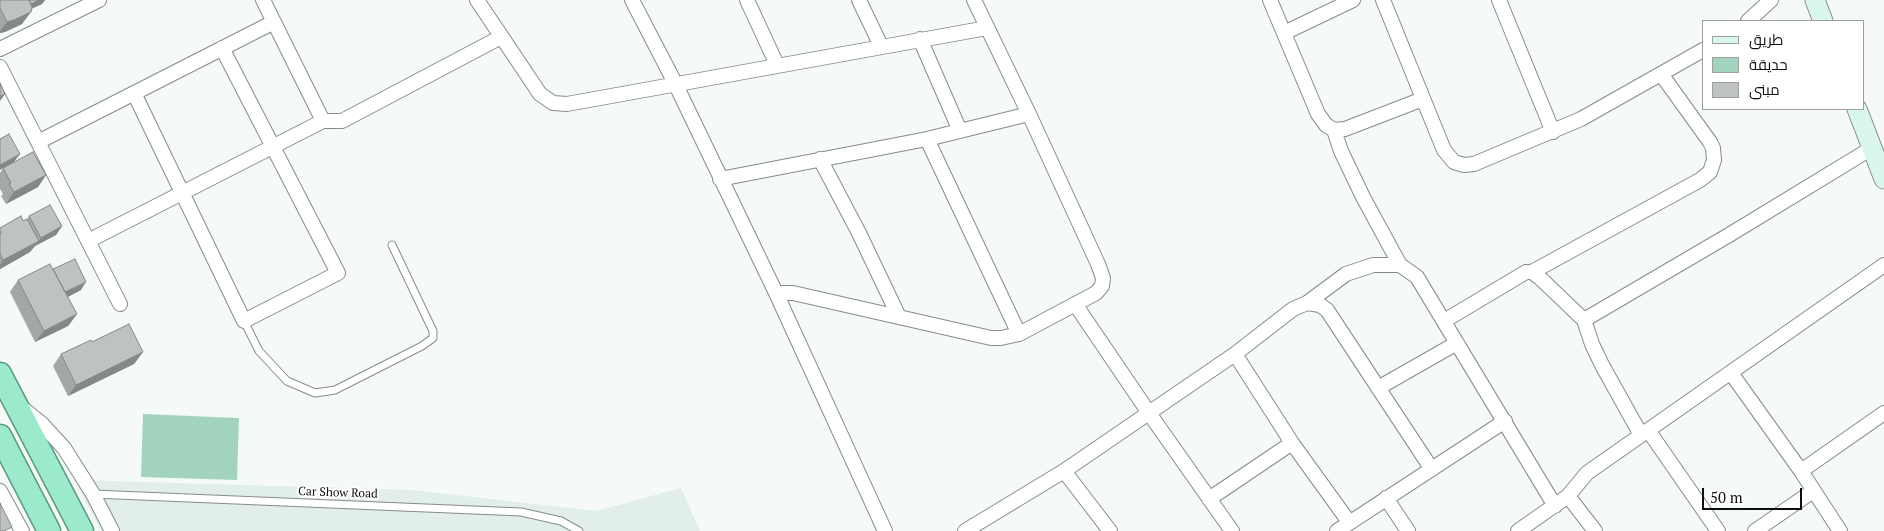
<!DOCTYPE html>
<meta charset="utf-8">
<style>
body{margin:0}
#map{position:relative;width:1884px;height:531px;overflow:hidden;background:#f5faf8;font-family:"PT Serif",Cairo,serif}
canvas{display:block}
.legend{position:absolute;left:1702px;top:20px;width:162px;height:90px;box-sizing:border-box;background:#fff;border:1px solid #9e9f9f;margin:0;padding:6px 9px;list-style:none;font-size:15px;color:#0d0f0e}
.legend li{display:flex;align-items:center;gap:10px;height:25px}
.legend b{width:25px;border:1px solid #9e9f9f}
.scale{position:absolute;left:1702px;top:488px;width:100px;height:22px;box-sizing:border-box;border:2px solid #0d0f0e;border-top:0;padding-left:6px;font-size:15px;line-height:18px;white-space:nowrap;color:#0d0f0e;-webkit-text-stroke:4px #fff;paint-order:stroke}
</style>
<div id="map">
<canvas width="1884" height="531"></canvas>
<ul class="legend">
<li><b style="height:6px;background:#daf7ec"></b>طريق</li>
<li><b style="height:14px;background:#a2d3be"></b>حديقة</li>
<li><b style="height:14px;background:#bec3c1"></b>مبنى</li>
</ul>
<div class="scale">50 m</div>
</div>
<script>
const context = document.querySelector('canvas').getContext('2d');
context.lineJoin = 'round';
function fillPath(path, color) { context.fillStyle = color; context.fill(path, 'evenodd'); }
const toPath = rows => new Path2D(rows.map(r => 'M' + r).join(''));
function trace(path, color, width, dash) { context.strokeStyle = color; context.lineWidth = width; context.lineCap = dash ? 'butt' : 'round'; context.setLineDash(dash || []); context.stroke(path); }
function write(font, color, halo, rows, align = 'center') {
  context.font = font + ' "PT Serif",serif'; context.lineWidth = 4.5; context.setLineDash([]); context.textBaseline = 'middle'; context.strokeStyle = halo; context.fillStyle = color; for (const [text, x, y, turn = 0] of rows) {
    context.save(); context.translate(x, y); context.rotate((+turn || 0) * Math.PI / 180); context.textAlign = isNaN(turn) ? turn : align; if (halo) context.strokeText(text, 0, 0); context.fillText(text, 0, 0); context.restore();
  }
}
const built = toPath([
 [74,480,412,490,596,511,681,488,700,531,101,531]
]);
const green = toPath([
 [143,414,239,418,237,480,141,477]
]);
const service = toPath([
 [244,321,259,351,287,381,315,393,335,390,422,346,433,338,433,331,392,245],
 [93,494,521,512,561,521,579,531]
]);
const minor = toPath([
 [263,0,323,121],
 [477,0,540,94,553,103,567,104,987,28],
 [632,0,675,83,776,293,885,531],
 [747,0,777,65],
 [859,0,881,46],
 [1270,0,1318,114,1326,125,1334,130,1345,129,1423,99],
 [1383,0,1444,150,1454,162,1464,165,1474,164,1581,119,1703,50],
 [1499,0,1553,132],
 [1748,21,1771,0],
 [1284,33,1353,0],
 [920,39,960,131],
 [0,49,99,0],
 [0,67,120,304],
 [134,93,244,321,338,273,222,48],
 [1334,130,1341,151,1363,197,1400,265],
 [927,139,1019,334],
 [38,142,274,22],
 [820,159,859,233,899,317],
 [720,179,927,139,1029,114],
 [88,241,323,121,342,121,501,37],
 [1532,272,1700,180,1710,172,1714,160,1713,148,1710,142,1661,74],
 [776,293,793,293,991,338,1001,338,1019,334,1096,293,1102,286,1103,278,1098,264,1029,114,974,0],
 [1307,303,1346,274,1373,265,1400,265,1417,277,1555,506],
 [1075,304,1149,413,1232,531],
 [1444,321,1526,272,1532,272,1540,278,1584,320],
 [1235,354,1292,443,1349,522],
 [1731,373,1801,471,1840,531],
 [1378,388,1457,343],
 [22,408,41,423,64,448,93,494,112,531],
 [1648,430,1718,531],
 [1641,435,1602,365,1592,344,1584,320,1729,235,1872,148],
 [1064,471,1110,531],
 [1801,471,1884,413],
 [0,491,22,531],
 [1568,496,1595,531],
 [1386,498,1408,531],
 [1209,499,1292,443],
 [965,531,1064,471,1235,354,1293,309,1307,303,1320,305,1327,310,1431,468],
 [1337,531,1505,421],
 [1518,531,1568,496,1587,473,1884,265],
 [1755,531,1813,491]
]);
const secondary = toPath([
 [1815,0,1823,21],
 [1857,109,1884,179]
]);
const trunk = toPath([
 [0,374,82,531],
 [0,436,49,531]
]);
const wall = toPath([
 [0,0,45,0,42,4,31,9,22,24,5,32,0,33],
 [3,168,46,175,38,187,6,204,1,196,3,194,0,189,0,173],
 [29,216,62,226,56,235,35,246,30,252,0,269,0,228,23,221,27,219],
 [18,280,81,290,68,297,77,314,68,326,35,342,10,292],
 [92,342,143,352,134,364,68,396,53,366,61,354]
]);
const shadedWall = toPath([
 [39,0,45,0,42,4,24,12,30,4],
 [31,12,22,24,5,32,0,33,0,31,7,22],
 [5,94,0,101,0,96],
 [20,154,14,162,0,170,0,165],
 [46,175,38,187,6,204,14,192],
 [62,226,56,235,35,246,41,238],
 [39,241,30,252,0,269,0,265,3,260],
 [86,282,81,290,56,303,62,294],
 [77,314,68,326,35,342,44,331],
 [143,352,134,364,68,396,76,385]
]);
const building = toPath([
 [0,0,29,0,32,7,31,12,14,20,7,22,0,8,0,0],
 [29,0,39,0,31,4,29,0],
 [0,83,5,94,0,96,0,83],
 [9,134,20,154,0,165,0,139,9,134],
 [33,152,46,175,14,192,9,184,11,183,3,168,33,152],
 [50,205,62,226,41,238,29,216,50,205],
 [21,216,23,221,27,219,39,241,3,260,0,254,0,234,1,233,0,231,0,228,21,216],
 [75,259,86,282,65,292,53,269,75,259],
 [50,264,77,314,44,331,18,280,50,264],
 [129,324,143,352,76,385,61,354,91,340,92,342,129,324],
 [0,503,12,527,4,531,0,531,0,503]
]);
const streetNames = [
 ["Car Show Road",338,493,2]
];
fillPath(built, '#e1eee9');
fillPath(green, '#a2d3be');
trace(service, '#878c89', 9);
trace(minor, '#878c89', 16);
trace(secondary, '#878c89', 21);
trace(trunk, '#599980', 25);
trace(service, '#fff', 7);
trace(minor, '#fff', 14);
trace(secondary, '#daf7ec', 19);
trace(trunk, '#9beacb', 22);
fillPath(wall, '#a3a8a6');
fillPath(shadedWall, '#858887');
fillPath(building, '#bec3c1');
trace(building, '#858887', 1);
write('12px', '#0d0f0e', '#fff', streetNames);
</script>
